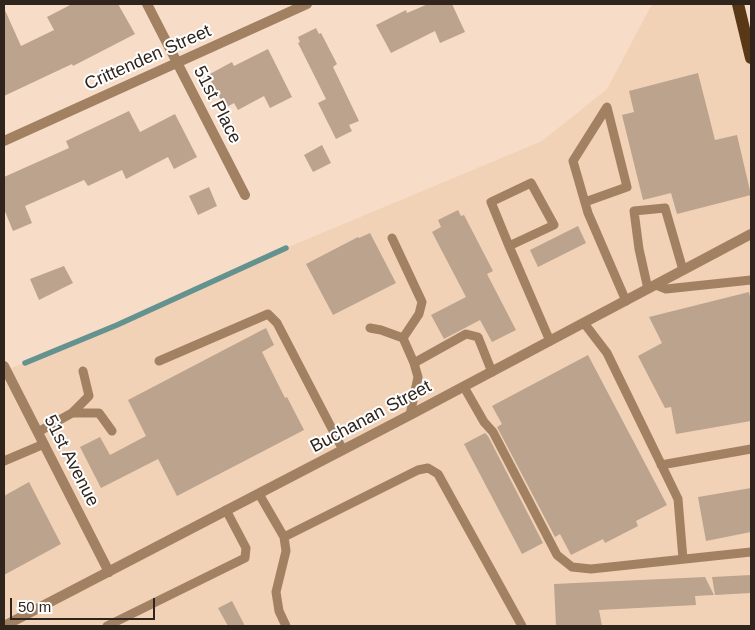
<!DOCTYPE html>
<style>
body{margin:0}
#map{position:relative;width:755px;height:630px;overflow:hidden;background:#f7ddc7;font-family:Arial,sans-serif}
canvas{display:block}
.frame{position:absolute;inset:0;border:5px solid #2f251d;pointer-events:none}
.scale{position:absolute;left:10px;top:598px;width:145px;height:22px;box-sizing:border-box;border:2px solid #2f251d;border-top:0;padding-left:6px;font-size:15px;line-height:18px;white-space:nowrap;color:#2f251d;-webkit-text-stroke:4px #fff;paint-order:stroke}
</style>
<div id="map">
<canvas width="755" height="630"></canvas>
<div class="frame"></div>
<div class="scale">50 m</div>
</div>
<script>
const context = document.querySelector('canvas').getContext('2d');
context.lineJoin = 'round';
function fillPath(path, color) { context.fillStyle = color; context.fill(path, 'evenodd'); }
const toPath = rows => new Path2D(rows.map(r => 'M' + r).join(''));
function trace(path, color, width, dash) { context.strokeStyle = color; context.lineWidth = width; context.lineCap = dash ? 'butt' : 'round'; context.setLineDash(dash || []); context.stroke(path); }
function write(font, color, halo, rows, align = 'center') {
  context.font = font + ' Arial,sans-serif'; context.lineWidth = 4; context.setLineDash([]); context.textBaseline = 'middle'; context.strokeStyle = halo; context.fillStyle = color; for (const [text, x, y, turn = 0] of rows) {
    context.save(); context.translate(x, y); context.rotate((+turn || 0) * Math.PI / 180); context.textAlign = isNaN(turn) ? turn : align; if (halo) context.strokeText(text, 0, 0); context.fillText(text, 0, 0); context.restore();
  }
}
const built = toPath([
 [652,4,738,4,751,58,751,626,4,626,4,371,117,325,286,248,542,141,607,89]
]);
const stream = toPath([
 [25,363,117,325,286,248]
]);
const building = toPath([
 [72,4,118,4,135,34,73,66,72,64,4,96,4,8,21,46,54,30,47,17],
 [428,4,452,4,465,32,440,43,435,31,391,53,376,25,406,10,407,13],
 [316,28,319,34,321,33,337,64,333,67,359,121,349,125,352,131,336,139,318,103,326,99,298,43,300,42,298,37],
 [268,49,292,97,270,108,264,96,238,110,234,103,225,108,208,75,232,62,234,66],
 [698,73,715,140,737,135,751,195,677,214,671,193,643,200,622,115,634,112,629,91],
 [129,111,140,132,175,114,197,157,174,169,168,157,126,179,122,170,88,186,84,180,25,206,32,223,13,231,4,209,4,177,69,148,66,141],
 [322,145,331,163,313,172,304,155],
 [209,187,217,206,198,215,189,196],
 [458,210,461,216,464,215,493,271,487,274,516,330,492,342,480,320,444,339,431,315,466,297,432,232,441,227,438,220],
 [578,226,586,243,538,267,530,250],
 [370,233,396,283,333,315,306,264,358,237,359,238],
 [64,266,73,283,39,300,30,279],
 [749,292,751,302,751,421,676,434,671,407,665,408,638,356,662,343,649,317],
 [266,328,274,345,262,352,285,398,287,397,304,430,177,496,158,459,101,488,80,447,100,437,110,455,146,436,128,400],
 [588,355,667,505,636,521,638,526,605,543,603,539,571,555,560,534,555,537,497,427,502,424,492,406],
 [485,433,488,436,543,543,522,554,464,444],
 [29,482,61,544,4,575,4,496],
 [751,488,751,532,706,541,698,497],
 [751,575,751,593,715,595,712,577],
 [705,577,714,595,695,596,696,605,599,610,602,626,556,626,554,584],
 [232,601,245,626,228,626,218,608]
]);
const lane = toPath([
 [585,202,627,187,607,107,573,161,588,213,626,301],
 [392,238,422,302,419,314,403,338],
 [509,246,554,225,531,183,491,202,509,246,550,341],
 [656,285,666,289,751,280],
 [648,289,639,249,634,211,665,208,683,270],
 [584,323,607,353,678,499,683,559],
 [370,328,381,330,403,338,414,363,418,377,410,415],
 [159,361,268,314,277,323,343,450],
 [414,363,466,334,478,337,492,372],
 [464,387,484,422,493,432,557,555,572,567,591,569,751,552],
 [72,413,99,413,112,431],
 [38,432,72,413,89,396,83,371],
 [4,461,44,444],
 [661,465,751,449],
 [259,494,284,537,286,551,276,592,279,611,286,626],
 [284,537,418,470,428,468,438,474,522,626],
 [107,626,245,558,246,548,226,510]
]);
const street = toPath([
 [147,4,245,195],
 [4,141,307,4],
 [4,366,109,572],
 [4,626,410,415,751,234]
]);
const primary = toPath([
 [738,4,751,58]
]);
const streetNames = [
 ["Crittenden Street",148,58,-24],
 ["51st Place",217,105,63],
 ["Buchanan Street",371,417,-28],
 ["51st Avenue",71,461,63]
];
fillPath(built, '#f1d2b7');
trace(stream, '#64928f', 5.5);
fillPath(building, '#bba38e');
trace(lane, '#a28163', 9);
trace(street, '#a28163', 10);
trace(primary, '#593817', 12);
write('18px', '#2f251d', '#fff', streetNames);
</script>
